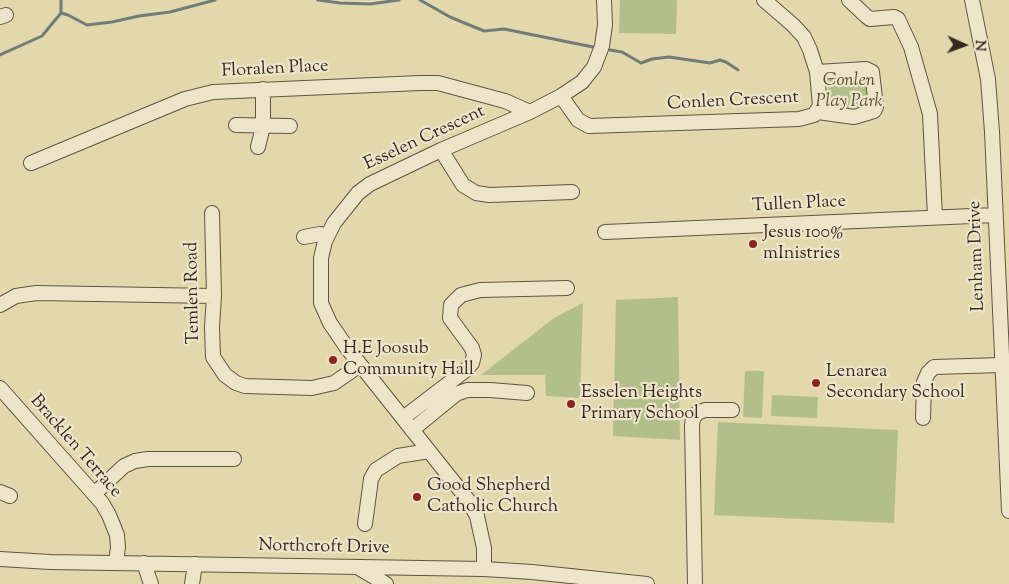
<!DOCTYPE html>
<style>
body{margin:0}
#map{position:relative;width:1009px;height:584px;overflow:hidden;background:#e3d7ac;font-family:"Sorts Mill Goudy",serif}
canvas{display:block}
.north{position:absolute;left:939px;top:20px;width:50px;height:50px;-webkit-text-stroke:4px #ede5c9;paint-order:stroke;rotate:92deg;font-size:14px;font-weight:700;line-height:20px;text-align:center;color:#362821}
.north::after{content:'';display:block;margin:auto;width:18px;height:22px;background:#362821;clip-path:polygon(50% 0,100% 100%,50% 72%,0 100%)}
</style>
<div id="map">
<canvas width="1009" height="584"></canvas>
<div class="north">N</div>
</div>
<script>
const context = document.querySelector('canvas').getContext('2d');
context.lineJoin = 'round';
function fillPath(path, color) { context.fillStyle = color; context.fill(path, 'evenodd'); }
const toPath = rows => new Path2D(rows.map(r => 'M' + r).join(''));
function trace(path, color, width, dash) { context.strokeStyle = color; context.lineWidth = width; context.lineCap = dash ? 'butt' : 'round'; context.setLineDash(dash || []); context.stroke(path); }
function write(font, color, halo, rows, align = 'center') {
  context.font = font + ' "Sorts Mill Goudy",serif'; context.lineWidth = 4.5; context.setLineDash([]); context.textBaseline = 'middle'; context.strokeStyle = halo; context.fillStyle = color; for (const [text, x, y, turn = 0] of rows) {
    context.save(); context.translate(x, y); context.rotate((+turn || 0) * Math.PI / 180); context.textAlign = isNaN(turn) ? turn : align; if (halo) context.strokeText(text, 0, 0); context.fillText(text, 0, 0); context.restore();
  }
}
const green = toPath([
 [620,0,677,0,676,34,619,33],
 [868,72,871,109,830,112,827,75],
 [678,297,680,440,613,436,616,300],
 [583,303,580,398,546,396,545,375,481,375,554,318],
 [745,371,764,371,762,418,743,417],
 [772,395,818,397,817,418,771,416],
 [718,422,898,430,894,523,714,515]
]);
const stream = toPath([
 [318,0,340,3,370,4,399,0],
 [420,0,450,17,484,31,504,29,593,47],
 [61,13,68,15,87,25,112,22,139,16,170,12,215,0],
 [610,50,622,52,641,63,652,59,669,57,710,63,720,60,726,62,738,70],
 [0,55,42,36,61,13,61,0]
]);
const minor = toPath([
 [849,0,866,16,870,19,894,17,898,19,911,47,930,114,935,217],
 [972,0,988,79,992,132,1009,511],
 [0,17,6,15],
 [817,72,866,69,872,72,876,107,874,111,854,117,818,112],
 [561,96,578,120,589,126,799,119,814,115,820,106,817,72,810,50,804,37,793,25,764,0],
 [236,125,290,126],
 [258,147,263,126,263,89],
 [441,150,463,185,476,193,489,195,572,192],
 [31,163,185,99,213,92,420,83,438,83,505,101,530,112],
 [212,213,214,296,212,327,213,357,225,375,236,383,245,386,312,388,334,383,360,365],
 [605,232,995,215],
 [304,237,320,234,327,236],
 [0,305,16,296,36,293,214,296],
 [0,388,102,503,109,515,117,535,118,547,116,563],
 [403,418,466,370,472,363,474,355,472,348,450,318,451,305,461,295,480,290,567,288],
 [923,418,924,382,928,373,934,367,1002,365],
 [412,430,456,394,467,390,490,390,527,393],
 [0,492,10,496],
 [94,494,124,466,135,461,148,459,234,459],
 [365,524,371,479,376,470,398,456,429,451],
 [0,559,50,562,484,569,532,572,647,584],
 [144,563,151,584],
 [359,568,386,584],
 [484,569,484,548,480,530,477,516,468,500,347,348,330,323,321,303,321,258,325,241,334,223,358,193,370,184,441,150,530,112,561,96,582,82,594,67,602,46,605,25,604,0],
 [192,584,195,564],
 [695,584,692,425,693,419,697,413,705,410,732,410]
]);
const markers = [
 [753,244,5,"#8f2418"],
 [333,360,5,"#8f2418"],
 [816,383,5,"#8f2418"],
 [571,404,5,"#8f2418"],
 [417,497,5,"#8f2418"]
];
const streetNames = [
 ["Floralen Place",275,70,-3],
 ["Conlen Crescent",733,102,-3],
 ["Esselen Crescent",425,139,-25],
 ["Tullen Place",799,205,-3],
 ["Lenham Drive",978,256,-92],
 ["Temlen Road",194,293,-91],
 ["Bracklen Terrace",75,447,49],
 ["Northcroft Drive",324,548,1]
];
const parkNames = [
 ["Conlen",849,82],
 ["Play Park",849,103]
];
const poiNames = [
 ["Jesus 100%",763,234],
 ["mInistries",763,255],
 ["H.E Joosub",343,350],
 ["Community Hall",343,371],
 ["Lenarea",826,373],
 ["Secondary School",826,394],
 ["Esselen Heights",581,394],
 ["Primary School",581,415],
 ["Good Shepherd",427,487],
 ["Catholic Church",427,508]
];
fillPath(green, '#b2bf8a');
trace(stream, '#707e79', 3);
trace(minor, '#615444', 16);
trace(minor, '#ede5c9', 14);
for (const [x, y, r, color] of markers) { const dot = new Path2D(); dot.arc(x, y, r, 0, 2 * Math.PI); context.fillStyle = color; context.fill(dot); trace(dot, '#ede5c9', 2); }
write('18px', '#362821', '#ede5c9', streetNames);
write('italic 18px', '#554e3b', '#ede5c9', parkNames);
write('18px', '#362821', '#ede5c9', poiNames, 'left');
</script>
